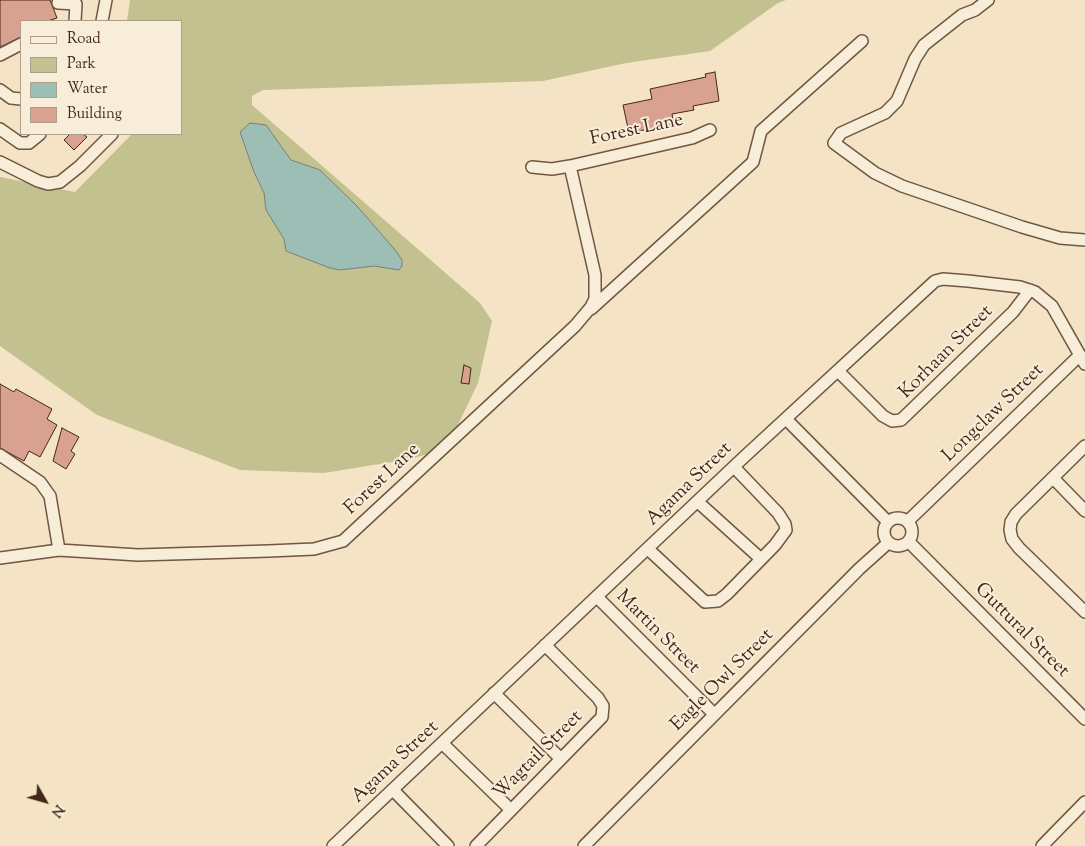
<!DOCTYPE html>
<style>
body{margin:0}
#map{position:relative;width:1085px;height:846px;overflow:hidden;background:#f4e3c4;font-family:"Sorts Mill Goudy",serif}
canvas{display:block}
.legend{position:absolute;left:20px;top:20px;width:162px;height:115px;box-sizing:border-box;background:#f8edd9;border:1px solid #b09e8c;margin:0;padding:6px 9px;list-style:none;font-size:15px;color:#442718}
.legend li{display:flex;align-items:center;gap:10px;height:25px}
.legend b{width:25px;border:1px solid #b09e8c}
.north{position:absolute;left:20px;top:776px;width:50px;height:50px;-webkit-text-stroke:4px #f8edd9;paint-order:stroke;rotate:128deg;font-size:14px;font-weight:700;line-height:20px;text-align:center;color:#442718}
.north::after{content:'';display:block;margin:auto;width:18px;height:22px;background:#442718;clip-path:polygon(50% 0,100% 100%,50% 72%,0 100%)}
</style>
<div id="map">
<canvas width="1085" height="846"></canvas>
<ul class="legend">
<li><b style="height:6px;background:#f8edd9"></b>Road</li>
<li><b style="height:14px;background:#c2c18f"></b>Park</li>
<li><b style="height:14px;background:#9cbeb4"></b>Water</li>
<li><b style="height:14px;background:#d9a190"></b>Building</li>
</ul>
<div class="north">N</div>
</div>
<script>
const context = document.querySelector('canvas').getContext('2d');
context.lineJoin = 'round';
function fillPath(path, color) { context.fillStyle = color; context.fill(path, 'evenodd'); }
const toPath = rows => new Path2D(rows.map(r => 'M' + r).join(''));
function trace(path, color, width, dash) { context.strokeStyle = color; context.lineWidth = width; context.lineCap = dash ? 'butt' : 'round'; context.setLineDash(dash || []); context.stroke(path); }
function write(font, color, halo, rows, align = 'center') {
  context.font = font + ' "Sorts Mill Goudy",serif'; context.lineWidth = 4; context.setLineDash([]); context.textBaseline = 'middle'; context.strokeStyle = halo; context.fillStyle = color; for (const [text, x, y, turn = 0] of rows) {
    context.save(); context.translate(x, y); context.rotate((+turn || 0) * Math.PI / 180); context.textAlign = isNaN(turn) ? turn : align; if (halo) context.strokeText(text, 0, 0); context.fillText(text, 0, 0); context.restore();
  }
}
const green = toPath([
 [130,0,786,0,778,3,710,51,626,63,543,81,263,90,252,96,252,105,480,303,492,321,478,383,454,433,431,453,410,459,324,473,240,470,97,415,0,346,0,177,75,192,132,134,181,134,181,21,127,21]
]);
const water = toPath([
 [250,123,266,125,291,160,320,170,357,206,396,251,402,260,402,266,399,270,374,266,340,270,330,268,286,251,284,239,266,210,264,193,254,172,240,132,250,123]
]);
const building = toPath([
 [0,0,50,0,57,18,48,21,21,21,21,37,0,47,0,0],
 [715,72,719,101,693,106,694,110,672,114,674,124,629,133,623,105,652,99,650,89,706,77,705,74,715,72],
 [70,134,83,134,87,137,74,150,64,140,70,134],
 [464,365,471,368,469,384,461,383,464,365],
 [0,384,14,392,16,389,52,409,47,419,57,425,40,457,29,451,24,461,0,448,0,384],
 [62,428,79,437,71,451,75,454,66,469,53,461,62,428]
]);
const minor = toPath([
 [988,0,975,10,962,15,924,45,915,59,897,101,885,113,841,133,834,143,875,173,902,186,1022,227,1060,238,1085,240],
 [58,3,76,4,75,21],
 [102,21,106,0],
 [0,55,21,44],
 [0,90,11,98,21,99],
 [0,129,20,143,29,143,40,134],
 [0,162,38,181,48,184,60,182,80,166,112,134],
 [532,167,552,169,570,166,692,138,710,130],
 [591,309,753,162,761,131,862,41],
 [838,371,883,416,892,421,901,420,1013,312,1030,290],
 [787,420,888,522],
 [1085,446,1016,514,1011,522,1010,530,1012,539,1019,548,1085,612],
 [0,455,40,482,50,496,59,550],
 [1054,479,1085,511],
 [698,502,761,559],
 '884 532a14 14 0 1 1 28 0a14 14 0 1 1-28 0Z',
 [908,521,1080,355],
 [909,542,1085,719],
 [648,549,705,602,718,601,727,594,775,545,786,530,785,524,778,513,734,467],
 [0,558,59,550,138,555,269,551,314,549,343,541,575,326,591,307,595,299,595,275,570,166],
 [597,597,714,714],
 [494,693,561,759],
 [442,743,511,810],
 [393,790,448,846],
 [333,846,743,458,935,281,943,279,968,281,1020,287,1035,292,1052,306,1085,364],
 [476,846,602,717,603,706,598,698,545,645],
 [584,846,859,569,888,543],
 [1042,846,1085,802]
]);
const streetNames = [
 ["Forest Lane",637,131,-12],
 ["Korhaan Street",947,353,-45],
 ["Longclaw Street",994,414,-44],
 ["Forest Lane",383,480,-43],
 ["Agama Street",690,485,-44],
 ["Guttural Street",1021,631,45],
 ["Martin Street",657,633,45],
 ["Eagle Owl Street",723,681,-45],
 ["Wagtail Street",539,756,-45],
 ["Agama Street",396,763,-43]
];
fillPath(green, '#c2c18f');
fillPath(water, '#9cbeb4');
trace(water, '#798276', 1);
fillPath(building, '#d9a190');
trace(building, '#442718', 1);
trace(minor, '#705643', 14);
trace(minor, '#f8edd9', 11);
write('19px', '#442718', '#f8edd9', streetNames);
</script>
